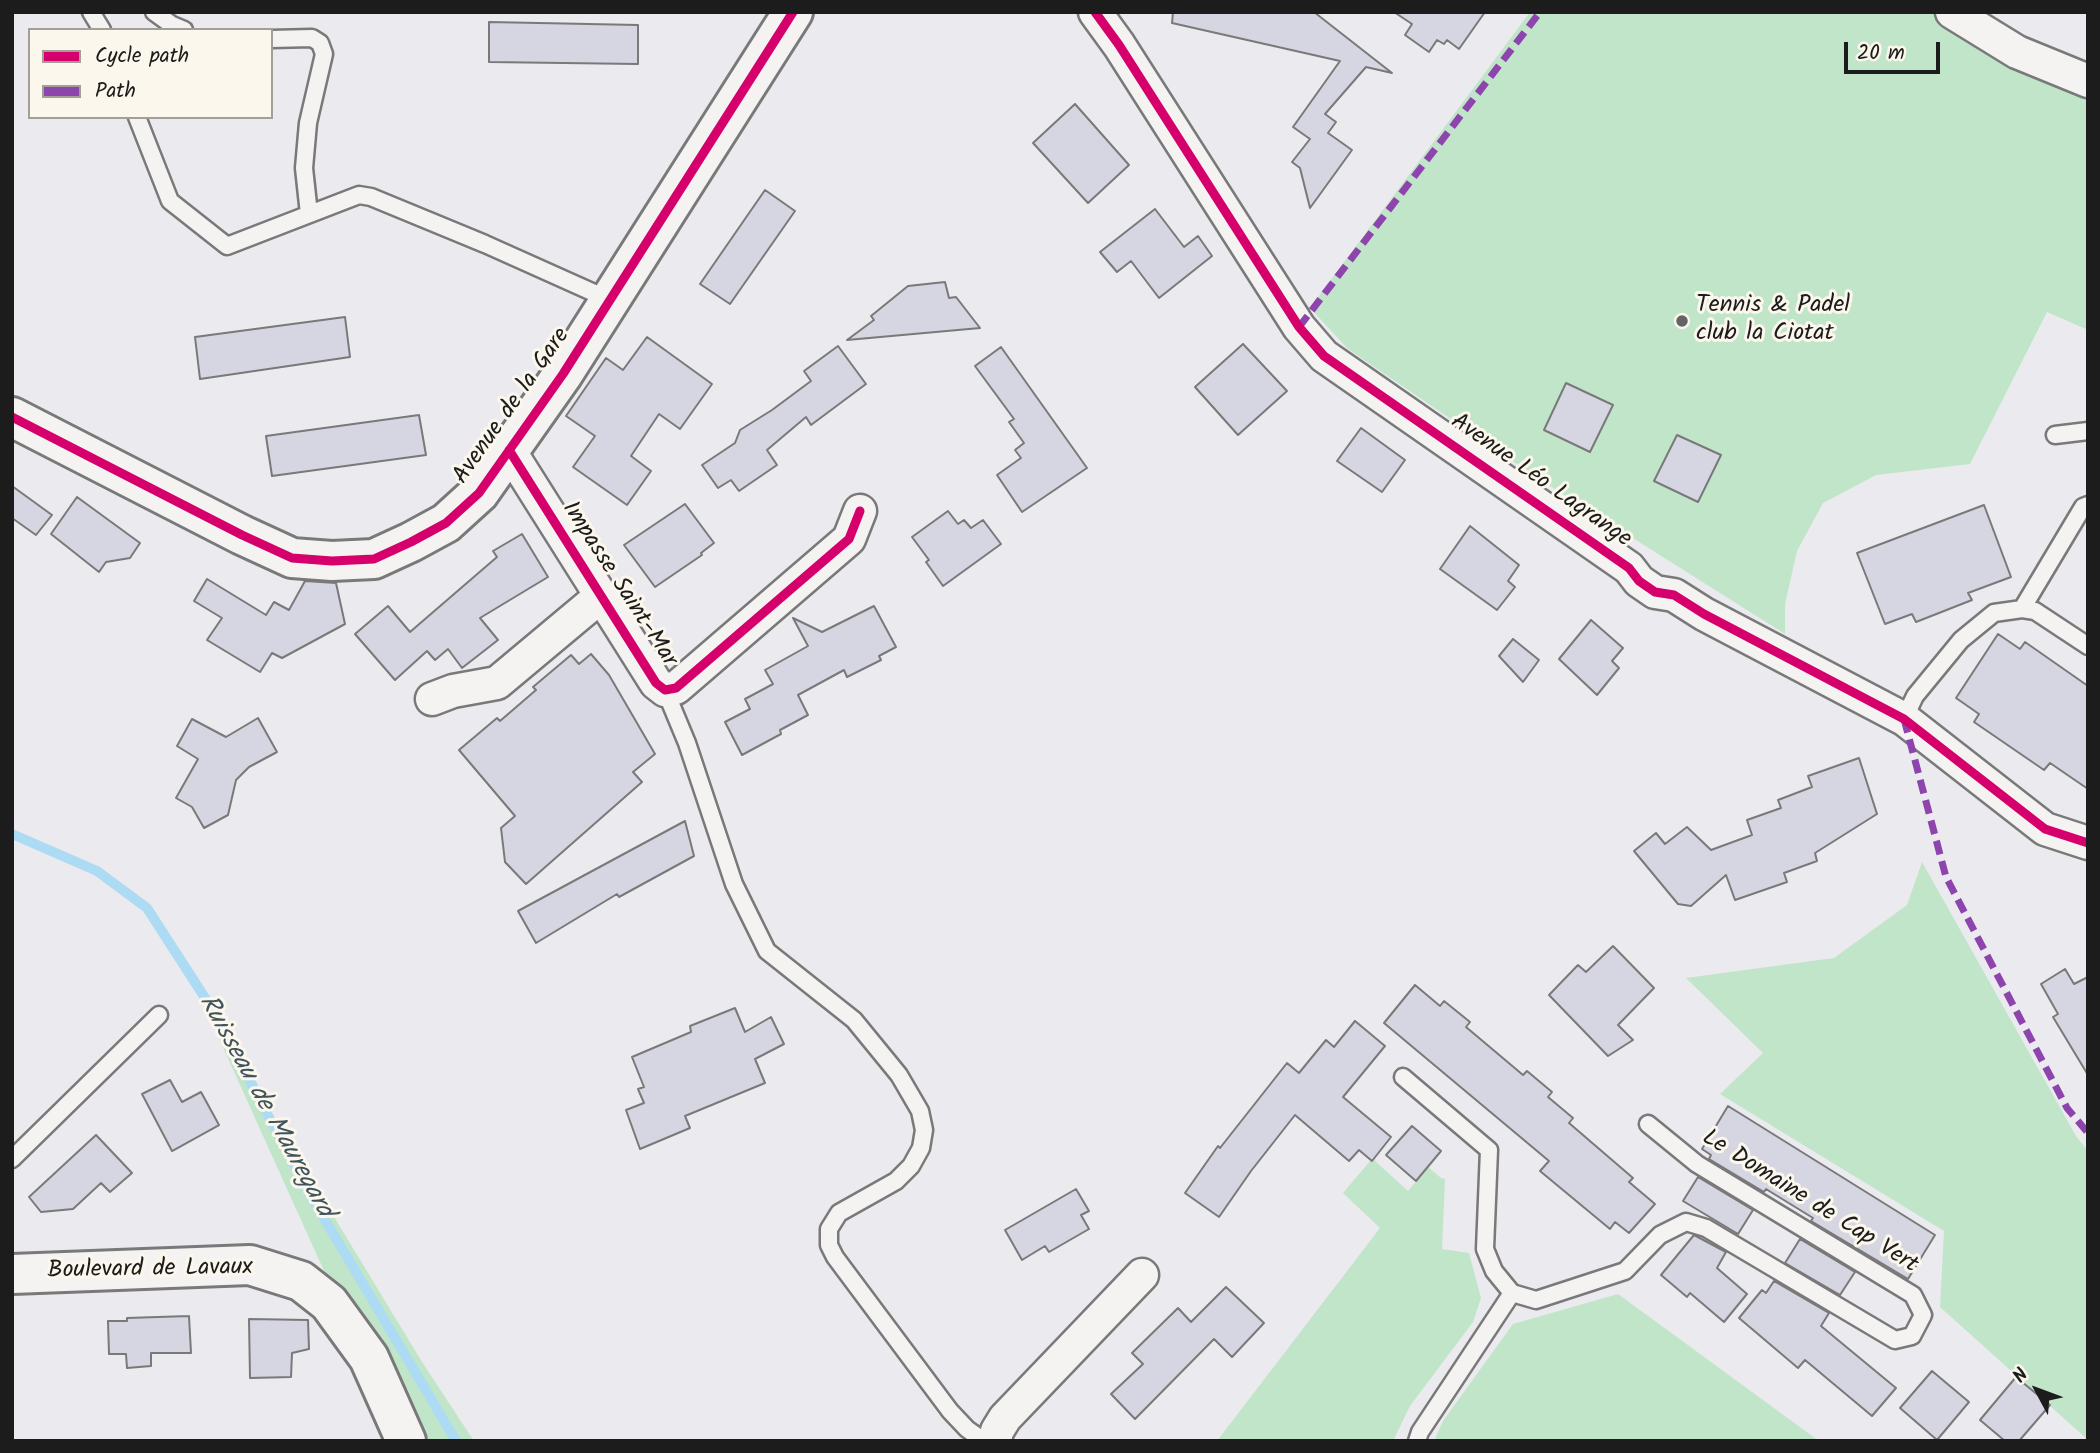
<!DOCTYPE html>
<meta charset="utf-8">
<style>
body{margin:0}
#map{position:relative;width:2100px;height:1453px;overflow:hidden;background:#ebeaee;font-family:Kalam,sans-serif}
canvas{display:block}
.frame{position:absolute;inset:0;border:14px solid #1c1c1c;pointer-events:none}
.legend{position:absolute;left:28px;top:28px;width:245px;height:91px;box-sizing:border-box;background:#fbf7ec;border:2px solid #a29f99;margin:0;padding:9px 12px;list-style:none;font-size:21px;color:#1c1c1c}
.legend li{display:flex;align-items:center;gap:14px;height:35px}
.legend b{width:35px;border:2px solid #a29f99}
.north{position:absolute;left:2002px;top:1355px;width:70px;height:70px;-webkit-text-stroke:5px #fbf7ec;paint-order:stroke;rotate:311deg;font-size:19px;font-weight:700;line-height:28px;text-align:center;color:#1c1c1c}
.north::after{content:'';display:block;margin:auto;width:24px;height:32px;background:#1c1c1c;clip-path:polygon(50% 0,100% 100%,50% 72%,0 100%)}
.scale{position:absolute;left:1844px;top:42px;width:96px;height:32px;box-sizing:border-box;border:4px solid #1c1c1c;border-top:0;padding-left:9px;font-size:21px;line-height:24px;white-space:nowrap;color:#1c1c1c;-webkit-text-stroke:5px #fbf7ec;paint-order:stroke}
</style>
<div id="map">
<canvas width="2100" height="1453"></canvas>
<div class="frame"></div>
<ul class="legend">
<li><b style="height:9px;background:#d6006c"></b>Cycle path</li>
<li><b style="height:9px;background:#8e44ad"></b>Path</li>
</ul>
<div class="north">N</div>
<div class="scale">20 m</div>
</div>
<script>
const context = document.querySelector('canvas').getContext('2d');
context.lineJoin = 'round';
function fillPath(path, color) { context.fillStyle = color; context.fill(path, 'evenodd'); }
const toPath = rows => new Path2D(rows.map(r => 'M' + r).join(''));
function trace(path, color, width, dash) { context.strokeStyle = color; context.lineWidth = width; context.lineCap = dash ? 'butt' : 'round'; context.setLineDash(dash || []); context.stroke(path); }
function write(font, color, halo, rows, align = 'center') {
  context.font = font + ' Kalam,sans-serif'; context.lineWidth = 6; context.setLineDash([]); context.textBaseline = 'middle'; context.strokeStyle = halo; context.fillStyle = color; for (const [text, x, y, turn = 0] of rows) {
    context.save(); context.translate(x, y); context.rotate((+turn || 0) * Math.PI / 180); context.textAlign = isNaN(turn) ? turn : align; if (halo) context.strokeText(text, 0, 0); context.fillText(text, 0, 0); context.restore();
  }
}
const green = toPath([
 [1530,12,1931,12,1995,52,2088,93,2088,330,2047,312,1970,464,1876,475,1823,503,1797,551,1785,604,1785,634,1536,477,1348,349,1310,308],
 [1922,862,2076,1136,2088,1151,2088,1440,1940,1307,1944,1231,1720,1094,1763,1053,1686,978,1834,958,1907,905],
 [199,994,422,1362,474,1441,429,1441,362,1312,329,1282],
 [1374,1160,1408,1191,1428,1167,1441,1178,1445,1179,1442,1249,1469,1253,1481,1298,1473,1322,1410,1406,1393,1441,1217,1441,1380,1228,1343,1193,1370,1161],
 [1618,1294,1819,1441,1434,1441,1443,1421,1513,1324]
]);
const stream = toPath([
 [12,834,97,871,147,908,227,1032,255,1091,312,1198,456,1441]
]);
const building = toPath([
 [1173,12,1314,12,1392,73,1366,67,1325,114,1336,122,1328,133,1352,150,1310,208,1300,168,1292,162,1310,139,1293,127,1340,61,1172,23,1173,12],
 [1394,12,1485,12,1459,49,1447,40,1444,44,1437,40,1429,52,1405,35,1412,24,1394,12],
 [489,22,638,25,638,64,489,62,489,22],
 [1075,104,1129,165,1088,203,1033,143,1075,104],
 [765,190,795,211,730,304,700,284,765,190],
 [1155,209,1184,247,1198,236,1212,256,1159,298,1131,261,1117,272,1100,252,1155,209],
 [945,282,949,298,956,297,980,328,847,340,874,320,871,316,908,286,945,282],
 [345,317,350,357,200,379,195,337,345,317],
 [647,337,712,384,680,429,659,414,631,456,651,471,627,505,573,467,595,436,566,416,606,358,623,370,647,337],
 [1243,344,1287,391,1238,435,1195,387,1243,344],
 [838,346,866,384,811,425,806,417,767,450,777,465,739,491,731,480,718,488,702,465,735,443,740,430,772,410,811,381,804,371,838,346],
 [1001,347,1087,468,1022,512,997,475,1021,458,1015,450,1024,443,1009,422,1014,419,975,366,1001,347],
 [1566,383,1613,405,1590,452,1544,430,1566,383],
 [419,415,426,455,272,476,266,436,419,415],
 [1361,428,1405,460,1382,492,1337,461,1361,428],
 [1677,435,1721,455,1698,502,1654,481,1677,435],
 [12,486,52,515,36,535,12,518,12,486],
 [77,497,140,543,130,558,106,562,99,572,51,534,77,497],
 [685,504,714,543,701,553,702,555,655,587,624,545,685,504],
 [1984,505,2011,577,1968,593,1972,600,1916,622,1912,614,1885,624,1857,553,1984,505],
 [948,511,958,524,964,520,971,528,983,520,1001,544,943,586,926,562,929,560,912,537,948,511],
 [1470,526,1519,565,1508,581,1515,587,1497,610,1440,569,1470,526],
 [522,534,548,577,480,618,498,640,462,668,448,649,435,660,427,651,395,680,355,634,388,606,410,632,497,557,493,551,522,534],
 [207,579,266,615,274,602,289,610,305,581,336,583,345,624,282,658,272,653,260,672,207,640,222,618,194,601,207,579],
 [874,606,896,647,879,656,881,660,847,677,844,670,798,695,808,715,780,730,781,734,742,755,725,722,750,709,745,699,773,684,765,670,808,646,793,618,822,632,874,606],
 [1591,620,1623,648,1612,661,1619,668,1597,695,1559,659,1591,620],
 [1998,634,2020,649,2025,642,2088,686,2088,789,2050,763,2044,770,1974,722,1979,714,1956,698,1998,634],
 [1513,639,1539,660,1523,682,1499,656,1513,639],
 [591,654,609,675,655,754,633,772,642,782,526,884,505,862,501,828,515,816,459,750,497,718,500,721,536,690,533,687,571,655,579,664,591,654],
 [258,718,277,752,249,767,236,780,228,815,204,828,192,807,176,798,198,759,177,746,192,719,226,737,258,718],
 [1859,758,1877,814,1815,853,1817,861,1784,873,1787,882,1735,900,1726,875,1691,906,1678,904,1634,851,1656,833,1665,844,1687,827,1711,850,1752,835,1747,820,1781,808,1778,800,1812,787,1808,776,1859,758],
 [685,821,694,856,619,897,617,894,536,943,518,911,685,821],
 [1613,946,1654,988,1618,1025,1633,1040,1608,1056,1549,995,1578,965,1586,972,1613,946],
 [2065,969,2074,984,2088,977,2088,1075,2053,1017,2058,1014,2041,984,2065,969],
 [1415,985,1440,1006,1444,1001,1470,1022,1466,1027,1523,1075,1527,1071,1552,1092,1548,1097,1573,1118,1569,1123,1633,1178,1629,1182,1655,1204,1629,1233,1615,1222,1610,1229,1540,1171,1549,1161,1384,1023,1415,985],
 [735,1008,745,1032,771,1017,784,1044,755,1059,765,1083,685,1116,690,1128,640,1149,626,1110,644,1103,638,1089,644,1087,632,1057,691,1032,690,1026,735,1008],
 [1355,1021,1385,1046,1343,1097,1391,1137,1372,1161,1359,1150,1349,1161,1295,1115,1251,1171,1219,1217,1185,1193,1218,1146,1220,1148,1287,1063,1299,1073,1326,1040,1334,1047,1355,1021],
 [170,1080,182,1102,201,1092,219,1125,172,1151,142,1094,170,1080],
 [1728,1106,1935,1235,1908,1279,1811,1221,1813,1218,1766,1189,1764,1192,1709,1159,1711,1155,1702,1149,1728,1106],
 [1412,1126,1441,1151,1416,1181,1386,1155,1412,1126],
 [96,1135,132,1173,110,1192,101,1183,73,1209,41,1212,29,1197,96,1135],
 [1698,1177,1753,1210,1738,1234,1683,1201,1698,1177],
 [1076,1189,1089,1211,1081,1215,1089,1229,1049,1252,1045,1246,1022,1260,1005,1230,1076,1189],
 [1694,1235,1726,1252,1717,1268,1747,1294,1724,1322,1690,1293,1687,1297,1661,1275,1694,1235],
 [1800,1239,1855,1272,1840,1295,1785,1263,1800,1239],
 [1774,1281,1829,1313,1821,1326,1896,1388,1872,1416,1805,1360,1798,1368,1739,1318,1762,1290,1766,1293,1774,1281],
 [1226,1287,1264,1323,1232,1357,1214,1339,1135,1419,1111,1394,1143,1364,1132,1353,1178,1308,1191,1322,1226,1287],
 [189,1316,191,1353,151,1353,151,1366,127,1368,126,1354,109,1354,108,1321,127,1321,127,1318,189,1316],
 [249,1319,308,1320,309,1349,292,1353,291,1377,250,1378,249,1319],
 [1932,1371,1969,1402,1937,1440,1900,1408,1932,1371],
 [2016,1377,2050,1405,2019,1441,2005,1441,1980,1420,2016,1377]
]);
const lane = toPath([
 [91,12,102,30],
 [154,12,172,25,184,30],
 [271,39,312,38,320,43,324,54,308,123,304,168,309,214],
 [137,117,170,201,227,246,359,195,371,197,485,244,610,300],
 [2055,435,2088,431],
 [2022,609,2083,507,2088,505],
 [665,690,687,743,734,884,767,951,854,1020,899,1075,920,1111,924,1130,921,1148,911,1166,896,1181,839,1213,829,1229,829,1245,835,1257,950,1411,967,1429,984,1441],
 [1904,719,1915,696,1961,640,1994,613,2022,609,2035,611,2088,646],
 [1403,1077,1489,1150,1485,1249,1494,1271,1512,1293,1536,1300,1625,1271,1660,1235,1686,1222,1706,1228,1895,1340,1912,1336,1923,1315,1913,1295,1697,1164,1648,1124],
 [12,1159,159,1015],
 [1417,1441,1420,1432,1512,1293]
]);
const street = toPath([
 [1095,12,1119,45,1299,327,1324,356,1629,568,1639,581,1655,592,1674,595,1704,614,1904,719,2045,829,2088,843],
 [1952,12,2017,52,2088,81],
 [509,450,656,683,665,690,676,688,849,539,860,511],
 [432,699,453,691,497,683,601,596],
 [995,1441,997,1431,1005,1418,1142,1275]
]);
const secondary = toPath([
 [12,417,242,535,292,558,332,561,374,559,411,542,446,523,479,493,563,374,793,12],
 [12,1274,250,1265,301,1281,329,1303,369,1358,406,1441]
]);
const quiet = toPath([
 [1299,327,1540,12],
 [1904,719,1946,877,2067,1108,2088,1133]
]);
const cycleway = toPath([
 [1095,12,1119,45,1299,327,1324,356,1629,568,1639,581,1655,592,1674,595,1704,614,1904,719,2045,829,2088,843],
 [12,417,242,535,292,558,332,561,374,559,411,542,446,523,479,493,563,374,793,12],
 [509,450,656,683,665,690,676,688,849,539,860,511]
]);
const markers = [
 [1682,321,7,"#646466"]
];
const poiNames = [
 ["Tennis & Padel",1696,307],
 ["club la Ciotat",1696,335]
];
const streetNames = [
 ["Avenue de la Gare",513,407,-55],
 ["Avenue Léo Lagrange",1540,482,35],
 ["Impasse Saint-Mar",618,585,57],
 ["Le Domaine de Cap Vert",1809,1203,32],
 ["Boulevard de Lavaux",150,1271,-1]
];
const waterNames = [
 ["Ruisseau de Mauregard",264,1107,61]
];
fillPath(green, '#c1e5c9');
trace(stream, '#addbf3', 10);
fillPath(building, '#d6d6e2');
trace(building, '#79797a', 2);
trace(lane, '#79797a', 21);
trace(street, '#79797a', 37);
trace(secondary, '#79797a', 44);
trace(lane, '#f4f3f1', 16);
trace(street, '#f4f3f1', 32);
trace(secondary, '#f4f3f1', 38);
trace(quiet, '#8e44ad', 7, [14, 7]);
trace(cycleway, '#d6006c', 9);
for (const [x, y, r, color] of markers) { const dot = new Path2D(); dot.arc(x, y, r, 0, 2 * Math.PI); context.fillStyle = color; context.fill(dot); trace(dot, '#fbf7ec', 2.5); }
write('24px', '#1c1c1c', '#fbf7ec', poiNames, 'left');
write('24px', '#1c1c1c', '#fbf7ec', streetNames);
write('italic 26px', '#40545d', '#fbf7ec', waterNames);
</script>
